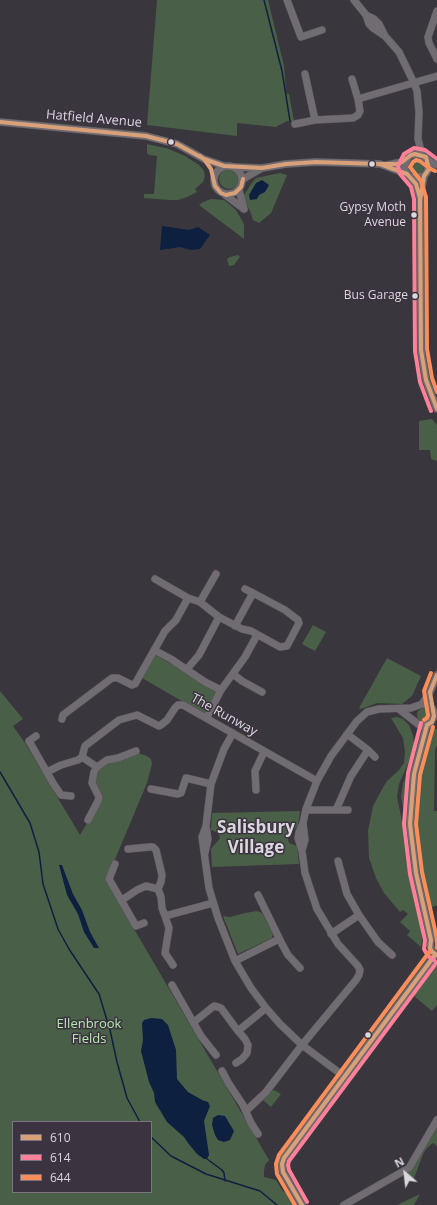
<!DOCTYPE html>
<style>
body{margin:0}
#map{position:relative;width:437px;height:1205px;overflow:hidden;background:#3a363d;font-family:"Open Sans",sans-serif}
canvas{display:block}
.legend{position:absolute;left:12px;top:1121px;width:140px;height:72px;box-sizing:border-box;background:#3b3340;border:1px solid #7b757f;margin:0;padding:5px 7px;list-style:none;font-size:12px;color:#dcd7de}
.legend li{display:flex;align-items:center;gap:8px;height:20px}
.legend b{width:20px;border:1px solid #7b757f}
.north{position:absolute;left:385px;top:1153px;width:40px;height:40px;-webkit-text-stroke:3px #3b3340;paint-order:stroke;rotate:332deg;font-size:11px;font-weight:700;line-height:16px;text-align:center;color:#dcd7de}
.north::after{content:'';display:block;margin:auto;width:14px;height:18px;background:#dcd7de;clip-path:polygon(50% 0,100% 100%,50% 72%,0 100%)}
</style>
<div id="map">
<canvas width="437" height="1205"></canvas>
<ul class="legend">
<li><b style="height:5px;background:#d9a179"></b>610</li>
<li><b style="height:5px;background:#ff8098"></b>614</li>
<li><b style="height:5px;background:#fa8e5a"></b>644</li>
</ul>
<div class="north">N</div>
</div>
<script>
const context = document.querySelector('canvas').getContext('2d');
context.lineJoin = 'round';
function fillPath(path, color) { context.fillStyle = color; context.fill(path, 'evenodd'); }
const toPath = rows => new Path2D(rows.map(r => 'M' + r).join(''));
function trace(path, color, width, dash) { context.strokeStyle = color; context.lineWidth = width; context.lineCap = dash ? 'butt' : 'round'; context.setLineDash(dash || []); context.stroke(path); }
function write(font, color, halo, rows, align = 'center') {
  context.font = font + ' "Open Sans",sans-serif'; context.lineWidth = 3; context.setLineDash([]); context.textBaseline = 'middle'; context.strokeStyle = halo; context.fillStyle = color; for (const [text, x, y, turn = 0] of rows) {
    context.save(); context.translate(x, y); context.rotate((+turn || 0) * Math.PI / 180); context.textAlign = isNaN(turn) ? turn : align; if (halo) context.strokeText(text, 0, 0); context.fillText(text, 0, 0); context.restore();
  }
}
const green = toPath([
 [157,0,268,0,284,66,286,91,287,94,289,94,294,121,287,121,276,127,237,123,237,136,147,125],
 [147,144,169,149,185,156,199,165,204,171,205,176,203,182,195,189,197,192,187,197,178,200,169,200,144,198,144,194,154,194,157,156,149,155,147,153],
 '410 167a7 7 0 1 1 14 0a7 7 0 1 1-14 0Z',
 '219 179a10 10 0 1 1 20 0a10 10 0 1 1-20 0Z',
 [280,173,287,175,271,213,259,223,253,220,250,211,244,200,244,195,251,184,256,178],
 [211,199,224,200,236,210,244,224,244,239,199,205,203,202],
 [238,255,240,257,234,265,229,266,227,259,230,257],
 [432,419,437,425,437,461,431,459,430,450,419,450,419,421],
 [313,625,326,632,315,651,302,644],
 [155,655,218,690,204,714,142,678],
 [387,658,421,676,412,696,402,704,377,703,361,709,359,708],
 [0,691,23,719,13,726,25,743,80,835,103,796,100,791,98,791,94,781,100,769,105,764,126,759,126,757,138,753,147,756,151,759,152,764,147,783,106,881,269,1160,265,1165,264,1171,264,1177,276,1180,282,1190,290,1196,294,1205,0,1205],
 [13,1122,151,1122,151,1192,13,1192],
 '417 715a7 7 0 1 1 14 0a7 7 0 1 1-14 0Z',
 [397,717,403,719,409,725,413,735,414,745,408,764,399,784,397,797,418,898,422,939,421,947,407,935,410,931,400,922,408,914,403,910,400,912,384,893,376,878,369,858,368,831,373,806,381,791,387,781,399,770,404,763,405,752,403,738,391,718],
 [435,729,437,729,437,745,435,750,434,811,437,811,437,905,428,909,418,866,415,837,415,801,418,768,428,734],
 [412,762,409,810,409,831,406,823,401,797,403,783],
 [300,811,298,826,291,832,288,839,289,843,297,846,299,864,212,867,211,849,220,838,218,833,211,830,212,813],
 [257,911,262,913,273,934,272,938,238,954,223,916,230,917,245,913],
 [435,967,437,967,437,1005,432,1011,414,996],
 [274,1090,281,1094,271,1107,263,1100,270,1091],
 [435,1126,437,1127,437,1146,433,1143,428,1147,424,1152,414,1178,408,1183,405,1181,409,1170],
 [420,1194,414,1205,397,1205]
]);
const water = toPath([
 [262,180,269,185,265,192,259,195,257,199,250,200,249,195,256,183],
 [162,226,189,230,198,227,210,235,200,249,191,250,180,247,160,250],
 [59,865,62,865,73,894,82,910,90,932,99,948,94,948,84,932,78,914,67,895],
 [151,1018,162,1019,168,1025,176,1050,177,1079,188,1092,202,1100,208,1102,210,1106,204,1121,208,1148,209,1155,207,1159,204,1159,197,1154,188,1143,184,1137,167,1122,155,1102,154,1093,149,1082,141,1051,143,1040,142,1023,144,1020],
 [218,1115,225,1116,234,1131,230,1140,224,1142,218,1140,215,1135,212,1125,213,1118]
]);
const stream = toPath([
 [264,0,282,71,290,121],
 [0,772,30,823,39,852,43,884,58,929,69,949,99,994,110,1030,117,1062,127,1098,140,1122],
 [151,1137,171,1156,206,1174,260,1191,277,1205],
 [207,1159,222,1170,224,1173,225,1181]
]);
const minor = toPath([
 [287,0,301,37,322,30],
 [354,0,366,15,369,24,373,28,385,36,399,52,414,83,417,91,419,112,418,139,422,155],
 [437,11,428,37,429,43,437,59],
 [366,15,374,19,379,24,385,36],
 [305,74,315,120,353,118,358,115,360,111,358,99,437,76],
 [352,79,358,99],
 [0,122,146,136,177,144,204,159,224,166],
 [295,124,315,120],
 [408,158,404,166,405,171,410,177,414,178,424,176,427,172,429,165,428,160],
 [387,165,402,162,411,155,415,154,422,155,432,163,437,165],
 '214 180a14 14 0 1 1 28 0a14 14 0 1 1-28 0Z',
 [235,167,262,168,286,164,316,162,380,164,407,174],
 [424,176,420,198,421,350,426,380,437,409],
 [410,177,416,184,420,198],
 [243,179,262,168],
 [239,190,244,209],
 [224,194,244,209],
 [155,579,188,598,200,602,219,617,242,629,251,631,280,647,287,646,299,623,298,620,285,610,253,593,235,626],
 [245,589,253,593],
 [200,602,216,574],
 [154,650,171,659,205,682,221,690],
 [187,669,199,655,219,617],
 [233,674,242,681,262,692],
 [422,704,430,692,437,675],
 [207,717,221,690,245,657,257,635],
 [62,719,63,715,112,678,118,678,132,685,135,684,165,631,176,620,188,598],
 [427,725,414,774,410,824,416,873,431,940],
 [233,733,224,749,211,784,206,826,202,837,209,888,218,918,235,961,251,988,266,1008,280,1024,302,1045,345,1077],
 [36,736,29,741,53,783,61,795,71,796],
 [368,750,375,757],
 [82,757,97,767,107,760,118,758,136,751],
 [47,772,61,765,78,760,82,757,85,746,119,720,137,715,159,726,161,725,167,720,175,708,178,705,183,705,317,781],
 [151,789,178,794,181,793,186,778,211,784],
 [256,790,255,771,264,752],
 [306,809,309,810,336,810,351,776,368,750,347,734],
 [336,810,348,810],
 [88,820,98,801,99,797,92,783,94,772,97,767],
 [128,849,149,847,153,847,156,850,162,875,161,882,158,889],
 [302,850,305,840,303,823],
 [205,853,208,839,206,826],
 [338,861,347,894,359,915,378,942,392,955],
 [115,864,109,879,136,926,144,923],
 [258,895,282,944,288,955,300,968],
 [122,900,137,890,146,886,158,889,161,897,162,908,165,916,213,903],
 [165,916,169,928,165,953,173,965],
 [331,934,359,915],
 [437,935,431,940,430,945,432,952,437,955],
 [235,961,279,939],
 [172,985,201,1036,216,1055],
 [194,1022,214,1006,218,1007,221,1008,238,1031,266,1008],
 [236,1063,242,1059,247,1053,248,1045,245,1039,238,1031],
 [222,1071,229,1084,243,1105,251,1123,258,1134],
 [246,1111,266,1092,302,1045,356,980,359,975,360,970,358,966,338,944,317,909,305,873,302,851,298,838,299,832,303,823,306,809,317,781,331,756,357,721,367,712,379,709,411,708,422,704,427,704,432,708,434,712,434,716,430,724,422,726,418,724,400,710],
 [302,1205,283,1172,282,1164,284,1158,435,955],
 [344,1205,409,1168,437,1120]
]);
const bus1 = toPath([
 [0,122,146,136,177,144,204,159,224,166,262,168,286,164,316,162,380,164,407,174,416,184,420,198,421,350,426,380,437,409],
 [200,156,204,159,211,169,215,186,221,193,226,195,235,193,241,187,243,179],
 [380,164,397,164,402,162,411,155,415,154,426,157,429,169,424,176,420,201],
 [427,725,414,774,410,824,416,873,431,940,430,948,432,952,437,955],
 [427,725,432,722,434,716,430,692,437,675],
 [302,1205,283,1172,282,1164,284,1158,435,955]
]);
const bus2 = toPath([
 [431,411,420,382,415,351,414,199,411,187,400,174,398,166,404,154,414,148,425,150,437,159],
 [421,723,408,773,404,824,410,874,425,940,424,949,428,956,434,960],
 [307,1202,289,1170,288,1165,289,1161,437,962]
]);
const bus3 = toPath([
 [435,171,429,168,420,161,416,160,413,162,410,167,421,181,426,197,427,349,432,378,437,392],
 [424,720,427,718,428,715,424,691,431,673],
 [433,727,420,775,416,824,422,872,437,939,437,948],
 [295,1205,277,1174,276,1164,279,1155,430,951]
]);
const markers = [
 [171,142,3.5,"#dcd7de"],
 [372,164,3.5,"#dcd7de"],
 [414,215,3.5,"#dcd7de"],
 [415,296,3.5,"#dcd7de"],
 [368,1035,3.5,"#dcd7de"]
];
const busNames = [
 ["Gypsy Moth",406,208],
 ["Avenue",406,223],
 ["Bus Garage",408,296]
];
const streetNames = [
 ["Hatfield Avenue",94,119,5],
 ["The Runway",224,715,29]
];
const parkNames = [
 ["Ellenbrook",89,1024],
 ["Fields",89,1039]
];
const districtNames = [
 ["Salisbury",256,828],
 ["Village",256,848]
];
fillPath(green, '#4a5f47');
fillPath(water, '#0e203f');
trace(stream, '#0e203f', 1.5);
trace(minor, '#565358', 8);
trace(minor, '#706c71', 7);
trace(bus1, '#d9a179', 4);
trace(bus2, '#ff8098', 4);
trace(bus3, '#fa8e5a', 4);
for (const [x, y, r, color] of markers) { const dot = new Path2D(); dot.arc(x, y, r, 0, 2 * Math.PI); context.fillStyle = color; context.fill(dot); trace(dot, '#3b3340', 1.5); }
write('12px', '#dcd7de', '#3b3340', busNames, 'right');
write('13px', '#dcd7de', '#3b3340', streetNames);
write('13px', '#b5eaad', '#3b3340', parkNames);
write('bold 17px', '#dcd7de', '#3b3340', districtNames);
</script>
